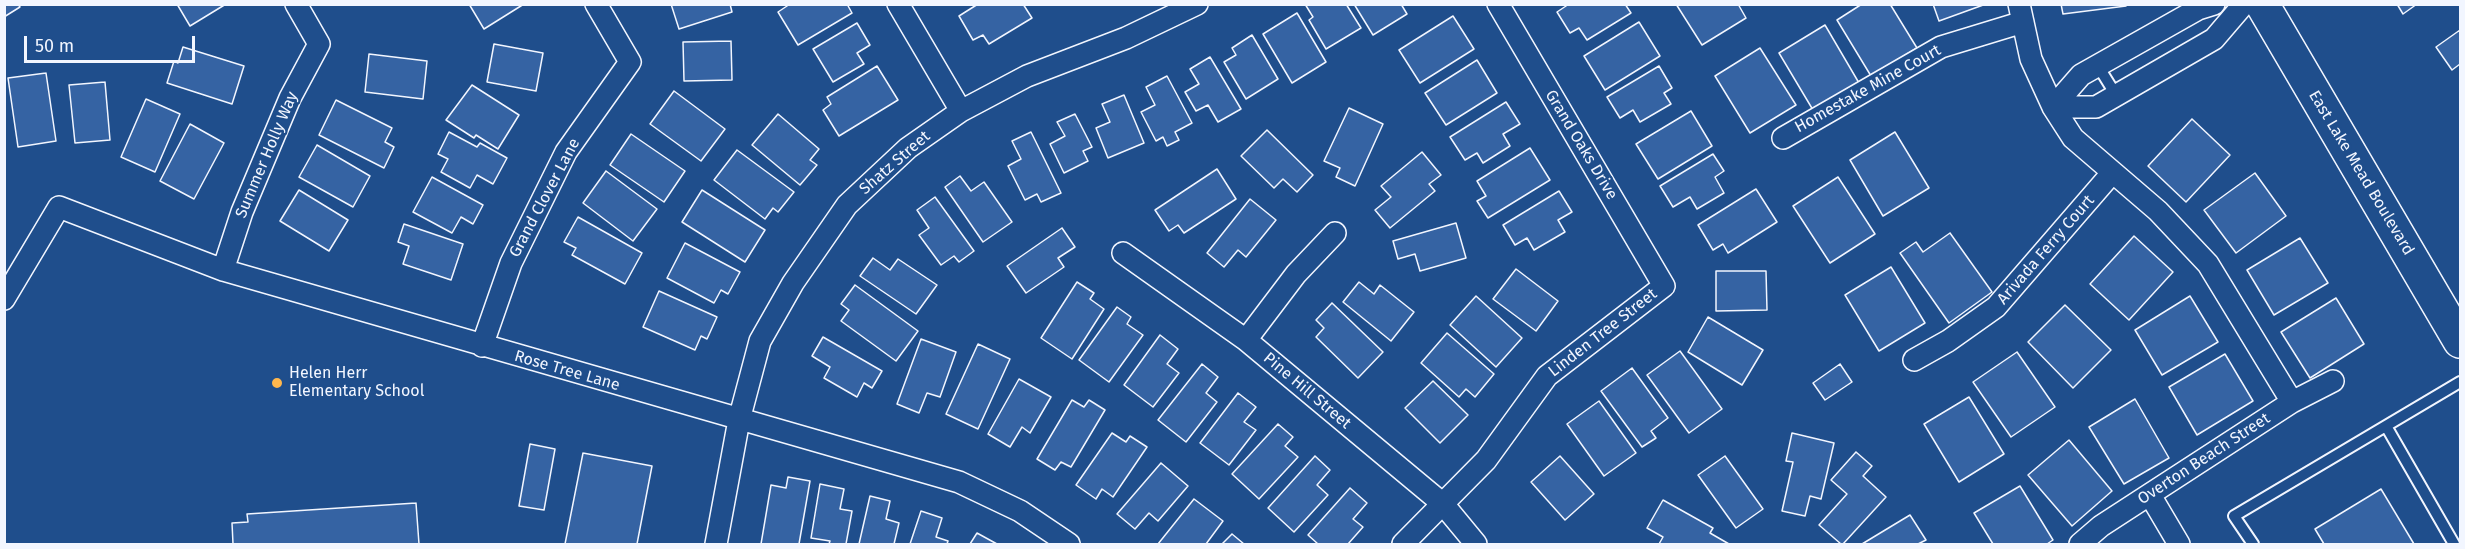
<!DOCTYPE html>
<style>
body{margin:0}
#map{position:relative;width:2465px;height:549px;overflow:hidden;background:#1f4e8c;font-family:"Fira Sans",sans-serif}
canvas{display:block}
.frame{position:absolute;inset:0;border:6px solid #f2f6ff;pointer-events:none}
.scale{position:absolute;left:24px;top:36px;width:171px;height:27px;box-sizing:border-box;border:3px solid #f2f6ff;border-top:0;padding-left:8px;font-size:18px;line-height:21px;white-space:nowrap;color:#f2f6ff;-webkit-text-stroke:4px #1f4e8c;paint-order:stroke}
</style>
<div id="map">
<canvas width="2465" height="549"></canvas>
<div class="frame"></div>
<div class="scale">50 m</div>
</div>
<script>
const context = document.querySelector('canvas').getContext('2d');
context.lineJoin = 'round';
function fillPath(path, color) { context.fillStyle = color; context.fill(path, 'evenodd'); }
const toPath = rows => new Path2D(rows.map(r => 'M' + r).join(''));
function trace(path, color, width, dash) { context.strokeStyle = color; context.lineWidth = width; context.lineCap = dash ? 'butt' : 'round'; context.setLineDash(dash || []); context.stroke(path); }
function write(font, color, halo, rows, align = 'center') {
  context.font = font + ' "Fira Sans",sans-serif'; context.lineWidth = 4.5; context.setLineDash([]); context.textBaseline = 'middle'; context.strokeStyle = halo; context.fillStyle = color; for (const [text, x, y, turn = 0] of rows) {
    context.save(); context.translate(x, y); context.rotate((+turn || 0) * Math.PI / 180); context.textAlign = isNaN(turn) ? turn : align; if (halo) context.strokeText(text, 0, 0); context.fillText(text, 0, 0); context.restore();
  }
}
const building = toPath([
 [4,4,18,4,20,7,4,17,4,4],
 [177,4,226,4,190,26,177,4],
 [469,4,524,4,484,29,469,4],
 [671,4,730,4,732,12,679,29,671,4],
 [790,4,847,4,852,13,798,45,778,12,790,4],
 [978,4,1023,4,1032,18,989,44,983,35,973,40,959,16,978,4],
 [1305,4,1346,4,1361,28,1326,49,1309,20,1313,17,1305,4],
 [1354,4,1401,4,1407,14,1373,35,1354,4],
 [1569,4,1625,4,1631,13,1587,40,1579,28,1570,33,1557,12,1569,4],
 [1676,4,1738,4,1746,18,1702,45,1676,4],
 [1862,4,1890,4,1917,48,1871,76,1837,20,1862,4],
 [1933,4,1986,4,1939,21,1933,4],
 [2061,4,2126,4,2126,6,2063,14,2061,4],
 [2397,4,2417,4,2403,14,2397,4],
 [1297,13,1326,62,1292,83,1263,34,1297,13],
 [1453,16,1474,49,1420,83,1399,50,1453,16],
 [1639,22,1660,56,1605,90,1584,56,1639,22],
 [857,23,870,45,857,53,864,64,833,82,813,49,857,23],
 [1825,25,1859,83,1813,110,1779,53,1825,25],
 [2460,30,2460,64,2452,70,2436,47,2460,30],
 [1252,35,1278,79,1246,99,1224,62,1236,55,1232,48,1252,35],
 [731,41,732,80,684,81,683,42,731,41],
 [494,44,543,53,536,91,487,82,494,44],
 [183,47,244,66,232,104,167,83,174,61,178,63,183,47],
 [1760,48,1796,105,1750,133,1715,76,1760,48],
 [369,54,427,61,423,99,365,92,369,54],
 [1210,57,1241,109,1218,122,1208,105,1196,111,1185,92,1199,84,1190,69,1210,57],
 [1477,60,1497,93,1446,125,1425,93,1477,60],
 [877,66,898,100,839,136,823,110,831,104,827,97,877,66],
 [1659,66,1672,88,1664,93,1671,104,1640,122,1633,110,1620,118,1607,97,1659,66],
 [46,73,56,141,18,147,8,78,46,73],
 [1167,76,1192,123,1175,132,1179,140,1167,146,1163,137,1156,141,1141,112,1155,105,1146,87,1167,76],
 [105,82,110,140,75,143,69,85,105,82],
 [472,85,519,115,498,149,476,135,474,138,446,120,472,85],
 [674,91,725,129,701,161,650,124,674,91],
 [1124,95,1144,143,1108,158,1096,128,1110,122,1102,104,1124,95],
 [146,99,180,114,155,172,121,157,146,99],
 [336,100,392,128,385,142,394,147,384,168,319,135,336,100],
 [1506,102,1520,124,1503,134,1510,146,1483,163,1477,153,1465,160,1450,137,1506,102],
 [1349,108,1383,124,1355,186,1336,177,1340,168,1324,161,1349,108],
 [1691,111,1712,146,1658,179,1636,144,1691,111],
 [778,114,819,149,810,160,817,165,800,185,752,145,778,114],
 [1075,114,1092,147,1083,151,1088,161,1064,173,1050,144,1065,136,1057,122,1075,114],
 [2192,119,2230,155,2186,202,2148,166,2192,119],
 [190,124,224,143,194,199,160,181,190,124],
 [1267,130,1313,175,1297,192,1283,179,1274,188,1241,156,1267,130],
 [449,132,477,147,480,143,507,158,493,184,477,175,470,188,441,172,448,159,438,154,449,132],
 [1031,132,1061,193,1041,202,1037,194,1025,200,1008,166,1021,159,1012,141,1031,132],
 [1895,132,1929,188,1883,216,1850,160,1895,132],
 [631,134,685,171,664,202,610,165,631,134],
 [317,145,370,176,353,207,299,177,317,145],
 [1530,148,1550,180,1488,218,1477,201,1486,196,1477,181,1530,148],
 [737,150,794,192,778,212,773,208,765,219,714,180,737,150],
 [1422,152,1441,175,1429,184,1435,191,1390,228,1375,210,1391,197,1381,186,1422,152],
 [1713,154,1724,171,1715,177,1724,193,1697,209,1690,197,1673,207,1660,186,1713,154],
 [1217,169,1236,199,1184,233,1178,225,1169,231,1155,210,1217,169],
 [606,171,657,209,633,241,583,203,606,171],
 [2255,173,2286,216,2236,253,2204,210,2255,173],
 [960,176,971,191,984,182,1012,222,983,242,945,187,960,176],
 [432,177,483,205,473,224,461,217,452,233,413,212,432,177],
 [1838,177,1875,234,1830,263,1793,206,1838,177],
 [1756,189,1777,222,1728,253,1723,244,1713,250,1698,225,1756,189],
 [299,190,348,220,329,251,280,221,299,190],
 [702,190,765,230,745,262,682,222,702,190],
 [1559,191,1572,212,1558,220,1565,232,1534,250,1527,238,1515,245,1503,225,1559,191],
 [935,197,974,251,959,262,954,256,941,265,919,235,929,228,917,210,935,197],
 [1250,199,1276,220,1246,257,1238,250,1224,267,1207,253,1250,199],
 [578,217,642,253,625,284,572,255,576,248,564,242,578,217],
 [1456,223,1466,258,1420,271,1415,254,1398,259,1393,241,1456,223],
 [404,224,463,244,451,280,403,264,409,246,398,242,404,224],
 [1062,228,1075,247,1058,258,1064,267,1026,293,1007,266,1062,228],
 [1950,233,1992,292,1949,323,1900,253,1916,242,1923,252,1950,233],
 [2134,236,2173,272,2129,320,2090,284,2134,236],
 [2300,238,2328,283,2274,315,2247,270,2300,238],
 [685,243,740,272,728,294,721,290,714,303,667,278,685,243],
 [873,258,890,270,898,259,937,285,916,314,860,276,873,258],
 [1891,267,1925,323,1879,351,1845,295,1891,267],
 [1516,269,1558,301,1536,331,1493,299,1516,269],
 [1716,271,1766,271,1767,310,1716,311,1716,271],
 [1077,282,1094,293,1090,299,1104,309,1072,359,1041,338,1077,282],
 [1359,282,1374,294,1380,285,1414,312,1391,341,1343,302,1359,282],
 [855,285,918,331,896,361,841,321,849,310,841,304,855,285],
 [659,291,717,317,707,339,701,336,695,350,643,327,659,291],
 [1476,296,1522,338,1496,367,1450,325,1476,296],
 [2190,296,2218,342,2162,375,2135,330,2190,296],
 [2336,298,2364,344,2310,378,2281,332,2336,298],
 [1332,303,1383,352,1358,378,1316,337,1324,328,1316,320,1332,303],
 [2065,305,2111,350,2073,388,2028,342,2065,305],
 [1117,307,1131,317,1127,324,1143,335,1109,382,1079,360,1117,307],
 [1708,317,1763,350,1742,385,1688,352,1708,317],
 [1447,333,1494,374,1475,397,1466,389,1459,397,1421,363,1447,333],
 [1160,335,1178,349,1167,364,1179,373,1153,407,1124,385,1160,335],
 [823,337,882,371,872,388,864,383,857,397,824,378,830,367,812,356,823,337],
 [921,339,956,352,940,397,927,393,919,413,897,404,921,339],
 [978,344,1010,359,978,429,946,414,978,344],
 [1680,351,1722,409,1689,433,1647,375,1680,351],
 [2017,352,2055,407,2011,437,1973,382,2017,352],
 [2225,354,2253,401,2197,435,2169,387,2225,354],
 [1202,364,1218,377,1206,393,1217,402,1186,442,1158,420,1202,364],
 [1840,364,1852,382,1825,400,1813,383,1840,364],
 [1632,368,1668,418,1651,431,1656,438,1642,447,1601,391,1632,368],
 [1019,379,1051,397,1030,433,1022,427,1010,447,988,434,1019,379],
 [1433,381,1468,415,1440,443,1405,408,1433,381],
 [1238,393,1256,407,1244,422,1256,430,1229,465,1200,443,1238,393],
 [1969,397,2004,454,1959,482,1924,424,1969,397],
 [2135,399,2169,458,2124,484,2089,427,2135,399],
 [1072,400,1084,407,1089,400,1105,410,1071,467,1061,462,1055,470,1037,459,1072,400],
 [1599,401,1636,453,1604,476,1567,424,1599,401],
 [1278,424,1293,437,1285,446,1298,457,1259,499,1232,474,1278,424],
 [1112,433,1126,442,1130,436,1147,447,1113,497,1102,489,1096,499,1076,485,1112,433],
 [1792,433,1834,443,1821,499,1810,496,1805,516,1782,511,1793,462,1786,461,1792,433],
 [2069,440,2112,491,2072,526,2028,475,2069,440],
 [530,444,555,449,544,510,519,506,530,444],
 [1856,452,1872,466,1863,476,1886,497,1843,544,1841,544,1819,525,1847,494,1831,480,1856,452],
 [583,453,652,466,637,544,565,544,583,453],
 [1315,456,1330,470,1317,485,1328,495,1294,532,1268,508,1315,456],
 [1560,456,1594,494,1565,520,1531,482,1560,456],
 [1725,456,1763,509,1736,528,1698,475,1725,456],
 [1161,463,1188,486,1158,521,1149,513,1135,529,1117,514,1161,463],
 [788,477,810,481,799,544,761,544,771,485,786,488,788,477],
 [820,484,844,489,840,509,852,511,846,544,829,544,830,541,811,538,820,484],
 [2020,486,2053,540,2047,544,1993,544,1974,513,2020,486],
 [1350,488,1367,503,1353,519,1363,527,1348,544,1318,544,1308,535,1350,488],
 [2381,489,2414,544,2324,544,2315,529,2381,489],
 [870,496,890,501,886,519,899,523,894,544,859,544,870,496],
 [1194,499,1223,521,1206,544,1158,544,1194,499],
 [1663,500,1713,528,1710,533,1729,544,1659,544,1663,537,1647,528,1663,500],
 [416,503,419,544,233,544,232,523,248,522,247,514,416,503],
 [921,511,942,518,936,537,948,541,947,544,910,544,921,511],
 [1910,515,1926,540,1918,544,1862,544,1910,515],
 [977,533,997,544,970,544,977,533],
 [1232,534,1244,544,1222,544,1232,534]
]);
const lane = toPath([
 [2098,66,2116,95],
 [2386,426,2454,544],
 [2253,544,2234,516,2460,382]
]);
const street = toPath([
 [898,4,961,111],
 [2019,4,2031,59,2053,107,2073,138,2158,211,2208,264,2292,402],
 [2053,107,2096,107,2214,39,2244,4],
 [2053,107,2081,75,2198,9,2214,4],
 [1783,138,1941,47,2023,22],
 [1123,253,1246,340,1443,504,1476,544],
 [223,270,242,212,290,98,319,44,296,4],
 [4,299,59,207,223,270,959,482,1020,511,1069,544],
 [1246,340,1296,274,1335,233],
 [482,346,511,263,566,152,630,62,596,4],
 [1914,360,1948,341,1996,307,2112,173],
 [2150,495,2179,544],
 [716,544,739,420,760,341,793,283,847,205,908,148,961,111,1027,76,1126,38,1197,4],
 [1403,544,1486,460,1547,376,1664,286,1498,4],
 [2080,544,2101,526,2292,402,2333,381]
]);
const primary = toPath([
 [2262,4,2460,341]
]);
const markers = [
 [277,383,6,"#ffb74d"]
];
const streetNames = [
 ["Homestake Mine Court",1868,89,-29],
 ["Grand Oaks Drive",1581,145,59],
 ["Summer Holly Way",267,155,-67],
 ["Shatz Street",895,163,-41],
 ["East Lake Mead Boulevard",2361,173,59],
 ["Grand Clover Lane",545,198,-62],
 ["Arivada Ferry Court",2046,250,-49],
 ["Linden Tree Street",1603,333,-38],
 ["Rose Tree Lane",567,371,16],
 ["Pine Hill Street",1307,391,40],
 ["Overton Beach Street",2204,459,-33]
];
const poiNames = [
 ["Helen Herr",289,374],
 ["Elementary School",289,392]
];
fillPath(building, '#3563a3');
trace(building, '#f2f6ff', 1.5);
trace(lane, '#f2f6ff', 14);
trace(street, '#f2f6ff', 24);
trace(primary, '#f2f6ff', 36);
trace(lane, '#1f4e8c', 10);
trace(street, '#1f4e8c', 21);
trace(primary, '#1f4e8c', 33);
for (const [x, y, r, color] of markers) { const dot = new Path2D(); dot.arc(x, y, r, 0, 2 * Math.PI); context.fillStyle = color; context.fill(dot); trace(dot, '#1f4e8c', 2); }
write('16px', '#f2f6ff', '#1f4e8c', streetNames);
write('16px', '#f2f6ff', '#1f4e8c', poiNames, 'left');
</script>
